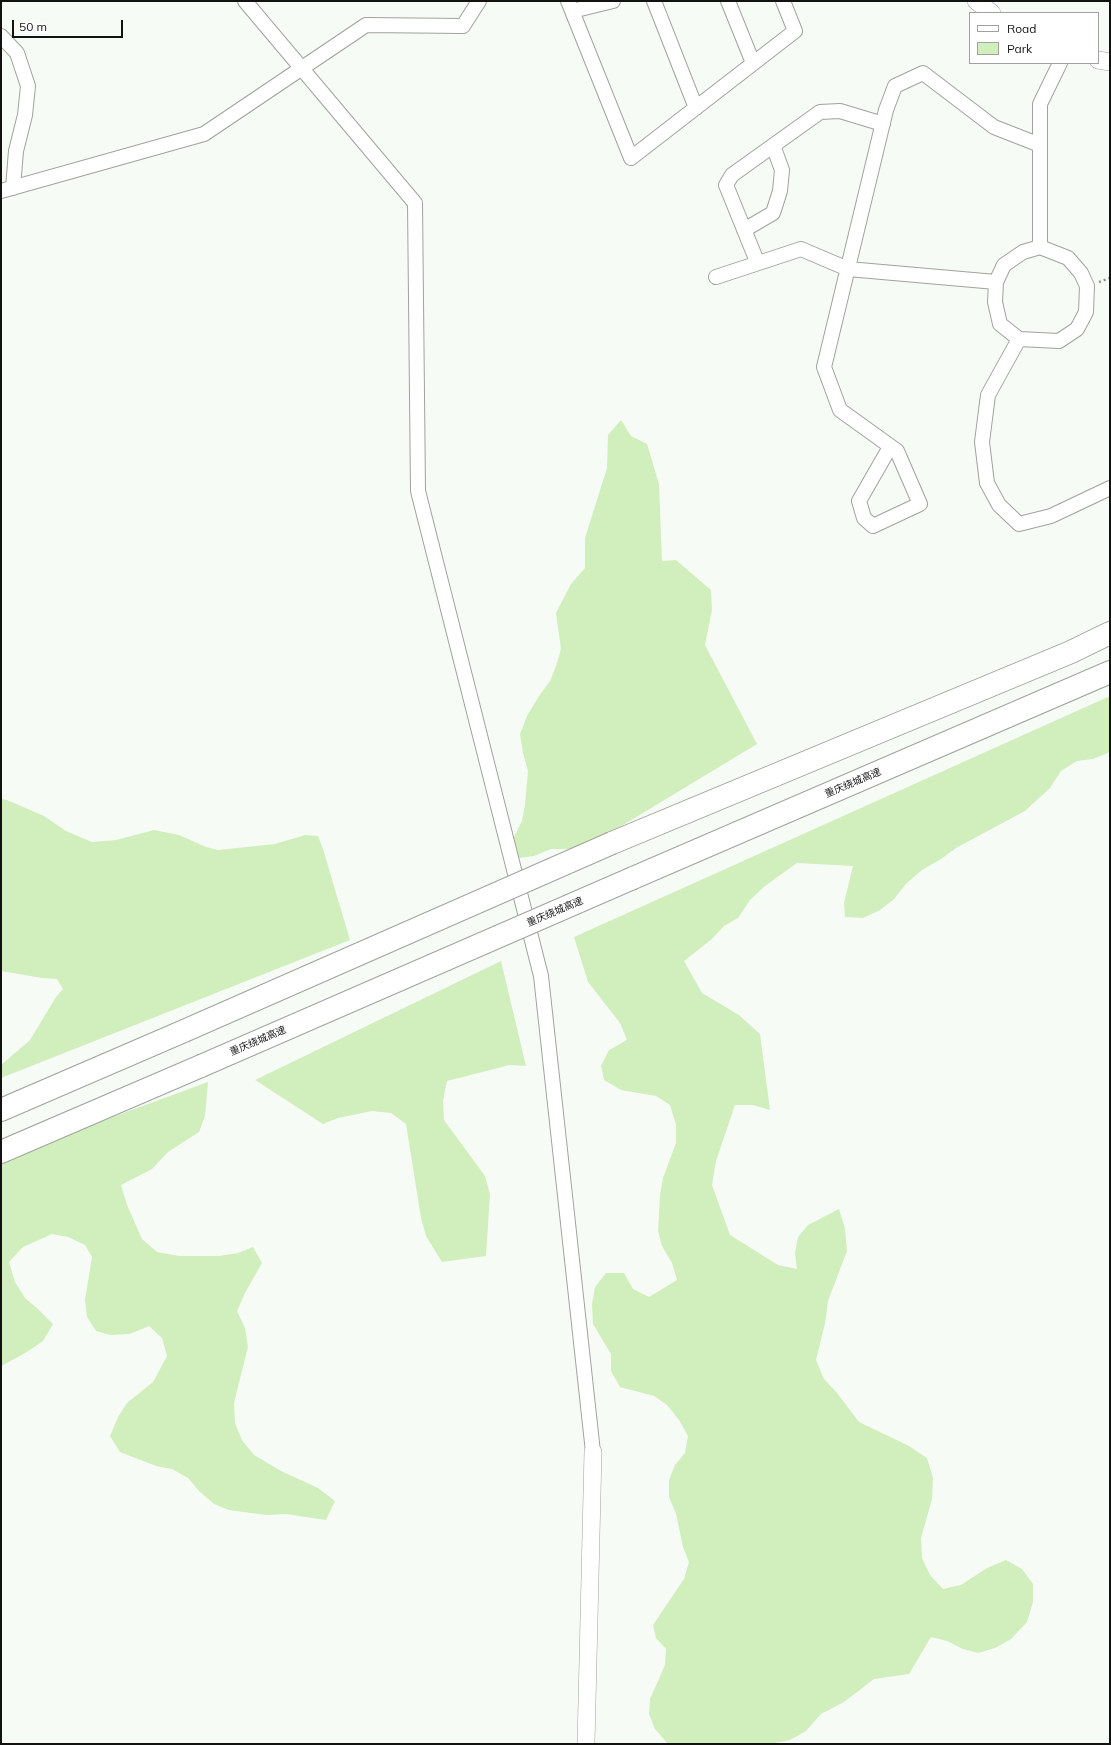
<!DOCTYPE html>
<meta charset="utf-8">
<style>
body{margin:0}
#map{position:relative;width:1111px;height:1745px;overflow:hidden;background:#f7fbf5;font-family:Mulish,sans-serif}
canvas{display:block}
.frame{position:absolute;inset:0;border:2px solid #121311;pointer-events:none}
.legend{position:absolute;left:969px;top:12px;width:130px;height:52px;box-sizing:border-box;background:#fff;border:1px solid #a0a1a0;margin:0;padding:5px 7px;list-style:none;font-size:12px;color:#121311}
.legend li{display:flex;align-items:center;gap:8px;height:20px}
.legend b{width:20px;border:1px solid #a0a1a0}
.scale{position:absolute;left:12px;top:20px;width:111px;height:18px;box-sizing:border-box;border:2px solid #121311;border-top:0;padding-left:5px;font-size:12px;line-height:14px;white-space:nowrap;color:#121311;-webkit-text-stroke:3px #fff;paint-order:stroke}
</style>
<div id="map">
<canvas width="1111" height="1745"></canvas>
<div class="frame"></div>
<ul class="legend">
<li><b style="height:5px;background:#fff"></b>Road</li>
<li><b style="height:11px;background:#d1efbd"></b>Park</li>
</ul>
<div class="scale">50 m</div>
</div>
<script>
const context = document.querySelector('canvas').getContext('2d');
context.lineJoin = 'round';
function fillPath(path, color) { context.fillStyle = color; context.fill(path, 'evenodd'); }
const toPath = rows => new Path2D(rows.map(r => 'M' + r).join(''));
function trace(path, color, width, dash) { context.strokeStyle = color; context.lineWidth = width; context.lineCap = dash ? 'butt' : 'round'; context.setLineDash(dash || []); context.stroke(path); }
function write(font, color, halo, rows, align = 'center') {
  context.font = font + ' Mulish,"Noto Sans SC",sans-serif'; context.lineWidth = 3; context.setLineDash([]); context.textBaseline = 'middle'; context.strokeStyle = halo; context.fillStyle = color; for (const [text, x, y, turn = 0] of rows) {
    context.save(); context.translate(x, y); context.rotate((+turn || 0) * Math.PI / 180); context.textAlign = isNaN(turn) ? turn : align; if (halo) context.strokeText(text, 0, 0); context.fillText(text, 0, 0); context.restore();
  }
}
const green = toPath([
 [621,420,631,436,647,444,659,484,662,561,676,560,711,590,712,610,705,645,757,744,590,845,569,849,551,849,534,856,518,858,502,850,514,837,522,821,525,805,528,771,523,753,520,734,527,716,539,696,550,681,556,666,561,649,556,613,571,584,585,568,585,538,607,468,608,435],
 [1110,696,1110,752,1093,759,1077,761,1061,771,1050,788,1025,811,956,848,941,859,922,870,906,884,893,900,880,910,863,918,845,917,844,903,853,866,797,863,765,886,750,900,738,918,724,926,712,939,684,961,702,993,739,1015,760,1034,770,1110,753,1105,735,1105,716,1161,712,1185,730,1235,778,1265,797,1269,795,1253,798,1237,808,1225,839,1209,845,1229,847,1251,828,1301,825,1323,816,1360,824,1379,837,1393,859,1422,909,1446,927,1458,933,1478,932,1499,921,1538,922,1558,930,1575,943,1589,961,1585,987,1568,1006,1560,1022,1569,1033,1584,1033,1602,1027,1622,1011,1639,995,1648,978,1653,963,1649,947,1641,931,1637,909,1674,874,1679,844,1702,821,1714,806,1731,790,1740,770,1744,668,1744,655,1729,649,1714,650,1699,665,1665,666,1649,656,1638,653,1625,684,1579,689,1562,683,1547,676,1514,669,1497,669,1480,675,1465,685,1453,688,1436,679,1420,667,1405,654,1396,620,1387,611,1371,611,1354,593,1324,592,1304,595,1287,606,1273,624,1273,633,1289,649,1297,677,1280,672,1263,662,1246,658,1231,660,1195,663,1178,676,1143,676,1125,670,1105,656,1096,621,1090,604,1080,601,1066,609,1050,627,1040,620,1023,588,982,574,937],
 [1,799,7,800,44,816,66,831,92,842,116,840,154,830,179,835,206,847,218,850,275,844,305,835,318,836,323,849,350,940,1,1078,1,1065,30,1040,56,997,63,989,57,979,42,978,1,971],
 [501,961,526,1066,510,1065,447,1081,443,1101,444,1120,485,1176,490,1194,486,1256,442,1262,426,1236,421,1218,406,1124,391,1113,372,1111,338,1118,323,1124,255,1080],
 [208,1082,205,1116,199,1132,168,1152,152,1169,121,1185,127,1205,142,1239,157,1252,179,1256,219,1256,238,1253,253,1247,262,1263,245,1293,237,1311,245,1328,248,1347,234,1403,235,1423,242,1440,254,1455,281,1471,318,1488,335,1501,326,1520,286,1514,266,1515,229,1510,214,1504,199,1491,188,1478,172,1469,156,1466,120,1452,110,1436,118,1417,127,1403,153,1382,167,1356,162,1338,149,1326,130,1334,110,1335,96,1331,87,1317,85,1300,92,1257,85,1245,68,1237,52,1234,23,1247,9,1262,15,1282,25,1298,39,1310,53,1324,43,1341,27,1352,3,1365,1,1368,1,1158]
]);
const path = toPath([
 [1099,282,1110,278]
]);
const minor = toPath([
 [245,1,415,203,418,491,541,976,593,1452],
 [568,1,631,158,795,31,783,1],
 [654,1,696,108],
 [728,1,753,63],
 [572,11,613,1],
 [1,36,17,53,28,86,25,115,16,151,13,188],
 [1,191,204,134,366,25,463,26,479,1],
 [744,230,773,213,780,191,782,170,774,148],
 [1040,247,1068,258,1081,273,1087,286,1086,312,1077,329,1059,341,1019,339,1000,324,995,302,996,282,1004,265,1023,252,1040,247],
 [1040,247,1040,104,1060,63],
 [756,259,726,185,732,175,820,112,840,111,883,124],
 [716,277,801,249,848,269,996,282],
 [1019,339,988,395,982,442,987,483,999,505,1019,524,1051,516,1110,488],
 [890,447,859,501,864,518,873,526,920,504,897,451,840,410,824,367,886,110,895,86,923,73,994,127,1040,145]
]);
const tertiary = toPath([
 [976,1,992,13],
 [1098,60,1110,62],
 [586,1744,593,1452]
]);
const motorway = toPath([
 [612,843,1071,652,1110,633],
 [633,878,1110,672],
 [1,1110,184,1031],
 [1,1152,201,1066]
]);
const motorwayBridge = toPath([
 [184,1031,612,843],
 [201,1066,633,878]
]);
const streetNames = [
 ["重庆绕城高速",853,783,-23],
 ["重庆绕城高速",555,912,-23],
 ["重庆绕城高速",258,1041,-23]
];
fillPath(green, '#d1efbd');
trace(minor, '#9fa39d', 16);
trace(tertiary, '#9fa39d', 18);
trace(motorway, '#9fa39d', 24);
trace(path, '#8d908c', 2.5, [2, 3]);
trace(minor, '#fff', 14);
trace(tertiary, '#fff', 17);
trace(motorway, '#fff', 22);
trace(motorwayBridge, '#9fa39d', 24, []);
trace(motorwayBridge, '#fff', 22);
write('10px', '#121311', '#fff', streetNames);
</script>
